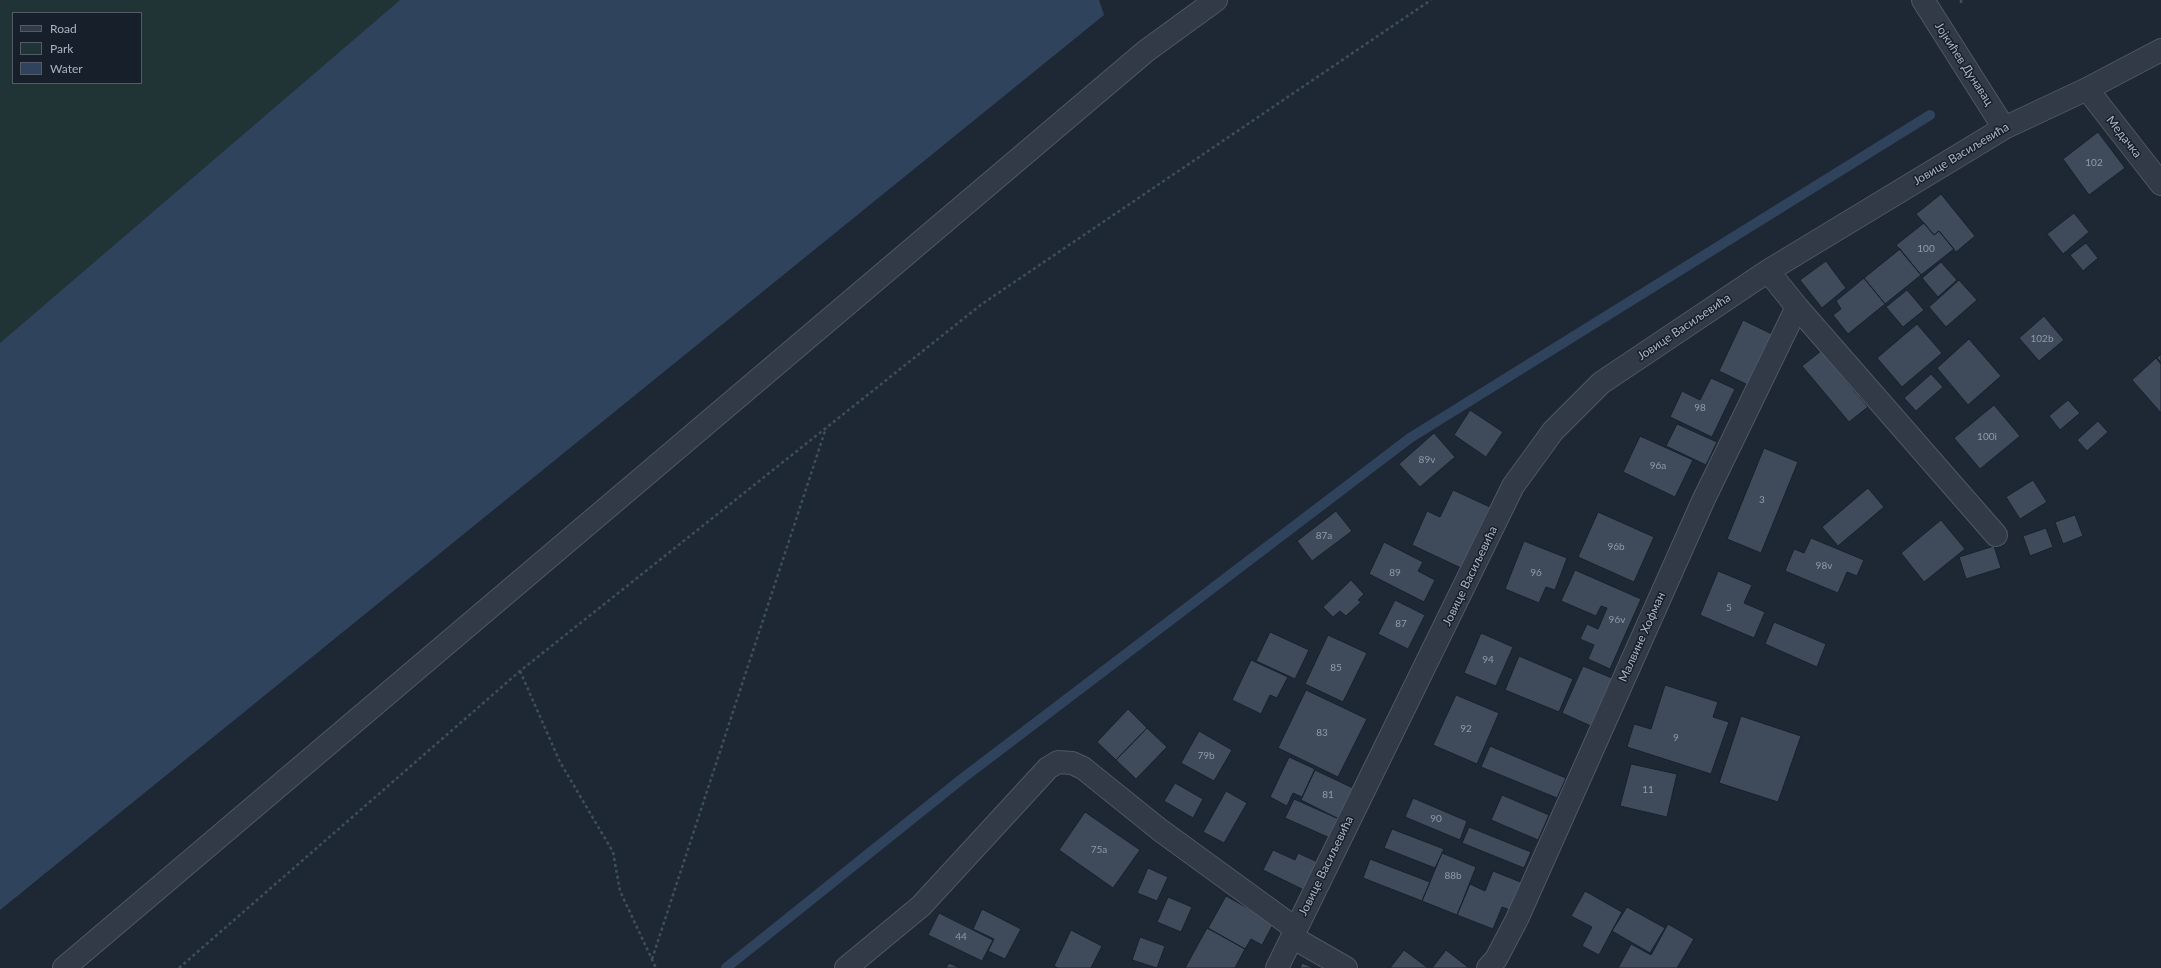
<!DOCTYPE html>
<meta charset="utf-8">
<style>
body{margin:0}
#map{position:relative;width:2161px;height:968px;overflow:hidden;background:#1e2835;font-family:Lato,sans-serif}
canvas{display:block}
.legend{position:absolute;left:12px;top:12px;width:130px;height:72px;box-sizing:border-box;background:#171f2a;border:1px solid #525b67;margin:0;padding:5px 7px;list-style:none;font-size:12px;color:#abb4c3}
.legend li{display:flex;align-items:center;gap:8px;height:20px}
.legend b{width:20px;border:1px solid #525b67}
</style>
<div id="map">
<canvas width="2161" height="968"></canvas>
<ul class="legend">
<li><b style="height:5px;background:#313a46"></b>Road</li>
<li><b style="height:11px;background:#203436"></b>Park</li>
<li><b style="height:11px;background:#30435d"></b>Water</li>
</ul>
</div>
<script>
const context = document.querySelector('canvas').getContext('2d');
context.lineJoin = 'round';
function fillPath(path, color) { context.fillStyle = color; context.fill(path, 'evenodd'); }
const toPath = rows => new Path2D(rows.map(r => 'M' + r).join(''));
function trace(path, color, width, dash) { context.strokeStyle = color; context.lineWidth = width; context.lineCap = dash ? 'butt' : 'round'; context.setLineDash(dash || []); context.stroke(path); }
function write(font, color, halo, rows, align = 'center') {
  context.font = font + ' Lato,sans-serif'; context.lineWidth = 3; context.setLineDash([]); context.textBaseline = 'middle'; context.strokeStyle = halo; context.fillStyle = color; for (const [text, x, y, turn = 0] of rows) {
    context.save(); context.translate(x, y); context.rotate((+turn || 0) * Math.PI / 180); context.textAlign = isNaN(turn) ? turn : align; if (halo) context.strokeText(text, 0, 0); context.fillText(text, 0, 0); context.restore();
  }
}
const green = toPath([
 [0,0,400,0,0,343],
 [13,13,141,13,141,83,13,83]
]);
const water = toPath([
 [400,0,1099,0,1104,15,0,910,0,343]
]);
const stream = toPath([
 [726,968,963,778,1410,438,1930,115]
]);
const building = toPath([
 [2098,132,2125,168,2089,195,2063,159,2098,132],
 [1941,194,1975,236,1956,252,1939,231,1934,235,1916,214,1941,194],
 [2074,213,2089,232,2063,254,2047,234,2074,213],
 [1924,223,1934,235,1939,231,1954,249,1921,275,1896,245,1924,223],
 [2086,243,2098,258,2083,271,2070,255,2086,243],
 [1900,249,1921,275,1885,304,1864,278,1900,249],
 [1826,261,1846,288,1822,308,1800,280,1826,261],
 [1941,262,1957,280,1938,297,1922,278,1941,262],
 [1864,278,1885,304,1848,334,1833,315,1841,309,1836,301,1864,278],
 [1959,280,1977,300,1946,327,1929,307,1959,280],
 [1907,290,1924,310,1903,327,1886,307,1907,290],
 [2044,316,2064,340,2039,361,2019,338,2044,316],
 [1743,320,1774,335,1750,386,1719,371,1743,320],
 [1917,324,1942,353,1902,387,1877,358,1917,324],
 [1969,339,2001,376,1968,405,1937,368,1969,339],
 [1821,351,1868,407,1849,422,1802,366,1821,351],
 [2161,354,2161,362,2157,358,2161,354],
 [2156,358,2161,364,2161,413,2132,380,2156,358],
 [1931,374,1943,387,1916,411,1904,398,1931,374],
 [1711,378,1735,389,1712,437,1670,417,1682,391,1700,400,1711,378],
 [2068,400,2080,413,2060,430,2049,416,2068,400],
 [1994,405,2020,436,1980,469,1954,438,1994,405],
 [1470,410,1503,432,1486,457,1454,435,1470,410],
 [2098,421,2108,432,2087,451,2077,440,2098,421],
 [1677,424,1717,442,1706,465,1666,446,1677,424],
 [1434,433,1455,457,1420,487,1399,464,1434,433],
 [1640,436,1693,460,1675,497,1623,472,1640,436],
 [1764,448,1798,462,1761,553,1727,539,1764,448],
 [2033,480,2047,502,2020,519,2006,497,2033,480],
 [1868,488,1884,507,1838,546,1822,527,1868,488],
 [1453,490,1490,507,1461,568,1412,545,1427,511,1440,517,1453,490],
 [1336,511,1352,531,1312,561,1297,541,1336,511],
 [1598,512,1654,537,1634,582,1578,557,1598,512],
 [2075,515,2083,536,2063,544,2055,522,2075,515],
 [1941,520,1965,549,1924,582,1901,553,1941,520],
 [2046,528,2053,547,2030,556,2023,536,2046,528],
 [1811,538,1864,560,1857,576,1847,572,1838,593,1785,571,1794,549,1804,553,1811,538],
 [1524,541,1567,558,1555,590,1546,587,1539,603,1505,589,1524,541],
 [1384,542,1423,562,1418,571,1435,580,1424,602,1369,574,1384,542],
 [1994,546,2001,568,1966,579,1959,557,1994,546],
 [1575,570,1641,599,1610,669,1588,659,1594,645,1580,639,1587,624,1598,629,1607,608,1601,606,1596,616,1561,601,1575,570],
 [1718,571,1752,585,1744,603,1765,612,1754,638,1700,615,1718,571],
 [1351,580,1364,594,1358,600,1361,602,1346,616,1340,611,1333,617,1323,607,1351,580],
 [1395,600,1425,615,1408,649,1378,634,1395,600],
 [1774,622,1826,644,1817,667,1765,644,1774,622],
 [1270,632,1309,650,1295,679,1256,661,1270,632],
 [1481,633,1513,647,1496,686,1464,673,1481,633],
 [1328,635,1367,653,1343,702,1305,684,1328,635],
 [1519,656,1573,679,1559,712,1505,690,1519,656],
 [1251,660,1288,677,1277,698,1270,695,1261,714,1232,700,1251,660],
 [1583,666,1612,678,1591,726,1562,713,1583,666],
 [1665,685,1718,702,1713,717,1729,722,1711,774,1627,747,1634,724,1651,729,1665,685],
 [1306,690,1367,719,1338,777,1278,748,1306,690],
 [1456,695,1499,713,1477,764,1433,745,1456,695],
 [1128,709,1147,728,1116,760,1097,742,1128,709],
 [1741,716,1801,736,1778,802,1719,783,1741,716],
 [1147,728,1167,747,1136,779,1116,760,1147,728],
 [1199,731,1232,750,1214,781,1181,763,1199,731],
 [1490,746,1566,778,1557,798,1481,767,1490,746],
 [1289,757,1315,769,1302,797,1293,793,1287,806,1270,797,1289,757],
 [1631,764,1677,774,1667,817,1620,806,1631,764],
 [1315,770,1355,789,1341,820,1301,800,1315,770],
 [1175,783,1203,799,1193,818,1164,801,1175,783],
 [1226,791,1247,803,1224,843,1203,832,1226,791],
 [1502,795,1549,815,1538,840,1491,820,1502,795],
 [1413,798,1467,821,1460,840,1405,817,1413,798],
 [1294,799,1341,820,1332,839,1285,818,1294,799],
 [1085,812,1140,850,1113,888,1059,850,1085,812],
 [1469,827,1531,852,1524,868,1462,843,1469,827],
 [1392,829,1444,849,1435,868,1384,848,1392,829],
 [1273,850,1295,860,1298,853,1320,863,1306,891,1263,870,1273,850],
 [1442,853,1476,867,1457,915,1422,901,1442,853],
 [1370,859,1430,882,1422,901,1363,878,1370,859],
 [1148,868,1168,877,1157,901,1137,893,1148,868],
 [1493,871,1523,883,1512,911,1502,907,1493,929,1457,915,1470,884,1485,891,1493,871],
 [1585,891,1622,912,1599,955,1582,946,1592,927,1571,916,1585,891],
 [1226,896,1274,923,1262,945,1251,939,1245,949,1208,928,1226,896],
 [1168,897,1192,907,1181,932,1157,922,1168,897],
 [1627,907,1665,928,1650,953,1612,931,1627,907],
 [982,909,1021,929,1005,959,988,951,994,939,973,929,982,909],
 [939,913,993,940,982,961,928,935,939,913],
 [1668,924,1694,939,1677,968,1618,968,1631,944,1651,955,1668,924],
 [1207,928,1245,949,1235,968,1185,968,1207,928],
 [1071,930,1102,946,1091,968,1058,968,1054,966,1071,930],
 [1140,937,1165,946,1157,968,1132,960,1140,937],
 [1404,950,1428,968,1390,968,1404,950],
 [1446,950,1469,968,1432,968,1446,950],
 [949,963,960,968,946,968,949,963],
 [1302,963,1314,968,1300,968,1302,963]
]);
const path = toPath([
 [1961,0,1961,6],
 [520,671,560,762,613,852,620,891,656,968],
 [652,959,826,428],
 [179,968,520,671,982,304,1431,0]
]);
const minor = toPath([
 [1923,0,2004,128],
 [2087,89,2161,184],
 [1768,271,1797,307,1996,535],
 [1292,937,1346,968],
 [64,968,1146,51,1216,0],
 [846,968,921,906,1048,768,1058,762,1072,763,1083,768,1160,830,1296,929],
 [1277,968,1513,486,1553,431,1601,383,1768,271,2004,128,2087,89,2161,50],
 [1488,968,1496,959,1517,919,1703,501,1797,307]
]);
const numberNames = [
 ["102",2094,163],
 ["100",1926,249],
 ["102b",2042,339],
 ["98",1700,408],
 ["100i",1987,437],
 ["89v",1427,460],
 ["96a",1658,466],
 ["3",1762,500],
 ["87a",1324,536],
 ["96b",1616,547],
 ["98v",1824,566],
 ["89",1395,573],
 ["96",1536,573],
 ["5",1729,608],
 ["96v",1617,620],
 ["87",1401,624],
 ["94",1488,660],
 ["85",1336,668],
 ["92",1466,729],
 ["83",1322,733],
 ["9",1676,738],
 ["79b",1206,756],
 ["11",1648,790],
 ["81",1328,795],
 ["90",1436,819],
 ["75a",1099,850],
 ["88b",1453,876],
 ["44",961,937]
];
const streetNames = [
 ["Јојкићев Дунавац",1964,64,57],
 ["Медачка",2124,137,52],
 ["Јовице Васиљевића",1961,154,-31],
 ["Јовице Васиљевића",1684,327,-34],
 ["Јовице Васиљевића",1470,576,-64],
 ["Малвине Хофман",1642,637,-66],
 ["Јовице Васиљевића",1326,866,-64]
];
fillPath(green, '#203436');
fillPath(water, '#30435d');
trace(stream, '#30435d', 10);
fillPath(building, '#3f4a5b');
trace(building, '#19212c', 1);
trace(minor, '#4f5764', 24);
trace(path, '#3d5154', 2.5, [3, 3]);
trace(minor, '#313a46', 22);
write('10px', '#909aa9', null, numberNames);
write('12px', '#abb4c3', '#171f2a', streetNames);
</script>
